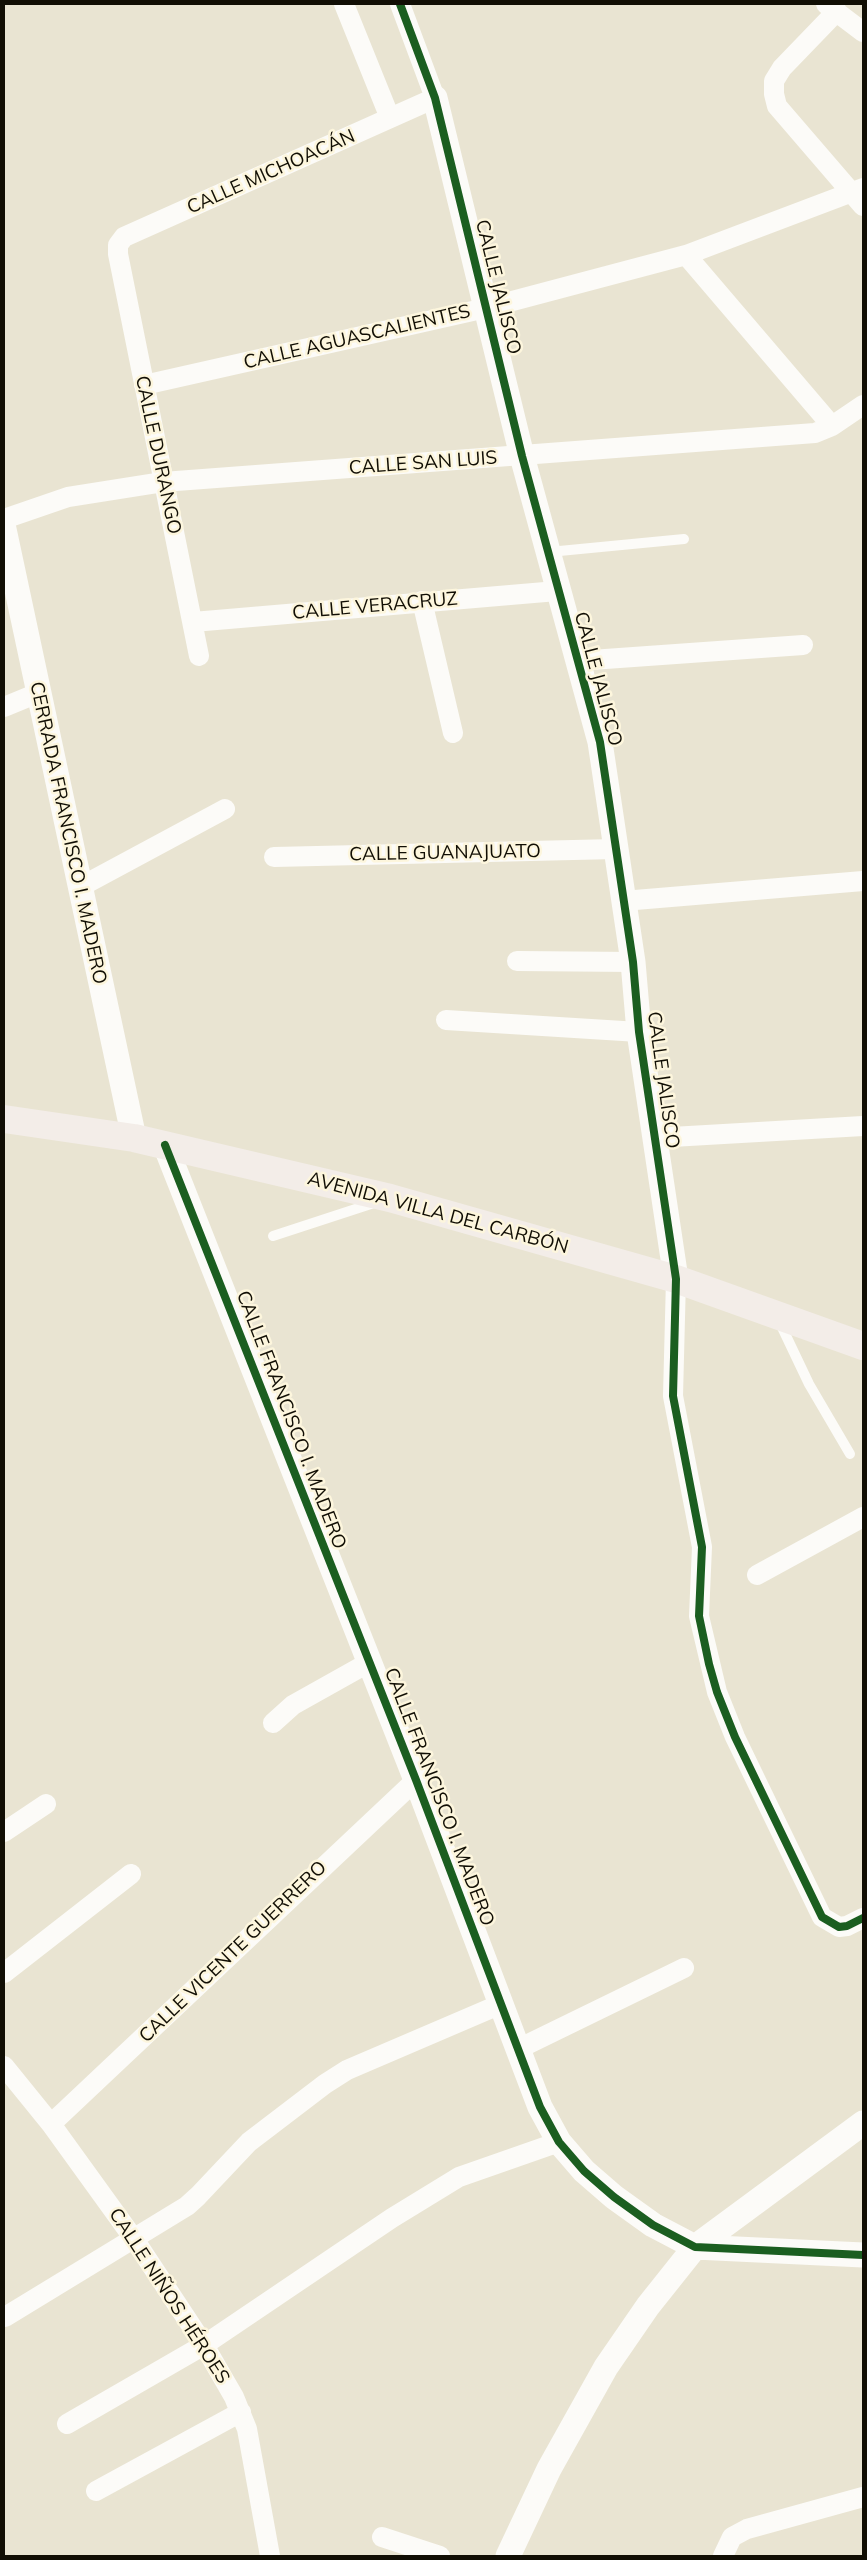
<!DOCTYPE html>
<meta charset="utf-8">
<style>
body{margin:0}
#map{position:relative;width:867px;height:2560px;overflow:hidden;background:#e9e4d2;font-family:Mulish,sans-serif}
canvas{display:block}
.frame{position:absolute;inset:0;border:5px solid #110e04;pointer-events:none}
</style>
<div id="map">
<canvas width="867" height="2560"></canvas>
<div class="frame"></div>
</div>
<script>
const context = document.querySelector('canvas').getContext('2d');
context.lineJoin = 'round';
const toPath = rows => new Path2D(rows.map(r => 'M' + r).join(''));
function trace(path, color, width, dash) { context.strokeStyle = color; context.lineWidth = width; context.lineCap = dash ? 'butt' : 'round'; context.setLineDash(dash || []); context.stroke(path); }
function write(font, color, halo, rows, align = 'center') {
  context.font = font + ' Mulish,sans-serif'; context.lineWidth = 5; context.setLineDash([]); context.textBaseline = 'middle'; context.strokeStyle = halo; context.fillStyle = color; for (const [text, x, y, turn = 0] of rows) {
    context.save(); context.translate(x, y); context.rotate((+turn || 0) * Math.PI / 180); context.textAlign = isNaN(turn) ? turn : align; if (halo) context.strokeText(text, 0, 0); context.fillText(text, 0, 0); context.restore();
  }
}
const service = toPath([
 [549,552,684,539],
 [273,1236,377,1202],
 [779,1321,809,1384,850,1454]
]);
const minor = toPath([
 [344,4,390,118],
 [826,4,863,32],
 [837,11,782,68,774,81,774,94,777,106,863,206],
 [686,255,832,426],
 [144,385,486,308,686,255,863,188],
 [4,519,68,497,163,482,815,433,832,426,863,405],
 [422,601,453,733],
 [193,622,557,591],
 [199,656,118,254,118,245,124,237,435,98,400,4],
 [577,661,803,645],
 [4,707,38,693],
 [274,857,616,849],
 [80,887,225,809],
 [623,901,863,881],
 [517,961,633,962],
 [446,1020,639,1032],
 [654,1138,863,1126],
 [676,1279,673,1396,702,1547,699,1616,717,1692,735,1737,822,1917,839,1927,847,1926,863,1918],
 [757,1575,863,1517],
 [273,1723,293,1705,368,1663],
 [4,1832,46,1804],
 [4,1973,131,1874],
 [518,2049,684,1968],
 [4,2066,51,2124,134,2239,204,2345,234,2397,247,2429,270,2556],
 [51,2124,416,1780],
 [5,2317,187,2206,198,2196,249,2142,325,2084,347,2070,501,2004],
 [67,2424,204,2345,392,2218,459,2177,559,2142],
 [96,2491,241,2412],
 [382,2537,440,2556],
 [723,2556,732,2537,747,2529,863,2497]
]);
const tertiary = toPath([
 [435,98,522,456,600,742,633,962,639,1032,676,1279],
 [4,529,134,1138],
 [165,1145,416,1780,540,2107,559,2142,584,2171,614,2197,653,2225,695,2247,863,2255],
 [508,2556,549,2469,606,2367,648,2306,695,2247,863,2123]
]);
const secondary = toPath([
 [4,1119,134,1138,390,1198,676,1279,863,1346]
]);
const cycleway = toPath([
 [400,4,435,98,522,456,600,742,633,962,639,1032,676,1279,673,1396,702,1547,699,1616,709,1664,717,1692,735,1737,822,1917,839,1927,847,1926,863,1918],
 [165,1145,416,1780,540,2107,559,2142,584,2171,614,2197,653,2225,695,2247,863,2255]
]);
const streetNames = [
 ["CALLE MICHOACÁN",271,172,-24],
 ["CALLE JALISCO",498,287,76],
 ["CALLE AGUASCALIENTES",357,337,-13],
 ["CALLE DURANGO",158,455,78],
 ["CALLE SAN LUIS",423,463,-4],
 ["CALLE VERACRUZ",375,606,-5],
 ["CALLE JALISCO",598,679,75],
 ["CERRADA FRANCISCO I. MADERO",68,833,78],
 ["CALLE GUANAJUATO",445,853,-1],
 ["CALLE JALISCO",663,1080,82],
 ["AVENIDA VILLA DEL CARBÓN",438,1213,15],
 ["CALLE FRANCISCO I. MADERO",291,1420,69],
 ["CALLE FRANCISCO I. MADERO",439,1797,69],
 ["CALLE VICENTE GUERRERO",233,1952,-44],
 ["CALLE NIÑOS HÉROES",169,2296,57]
];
trace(service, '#fcfbf8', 10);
trace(minor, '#fcfbf8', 20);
trace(tertiary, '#fcfbf8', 25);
trace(secondary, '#f3ede8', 28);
trace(cycleway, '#1b5e20', 8);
write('19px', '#110e04', '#fdf6dd', streetNames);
</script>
